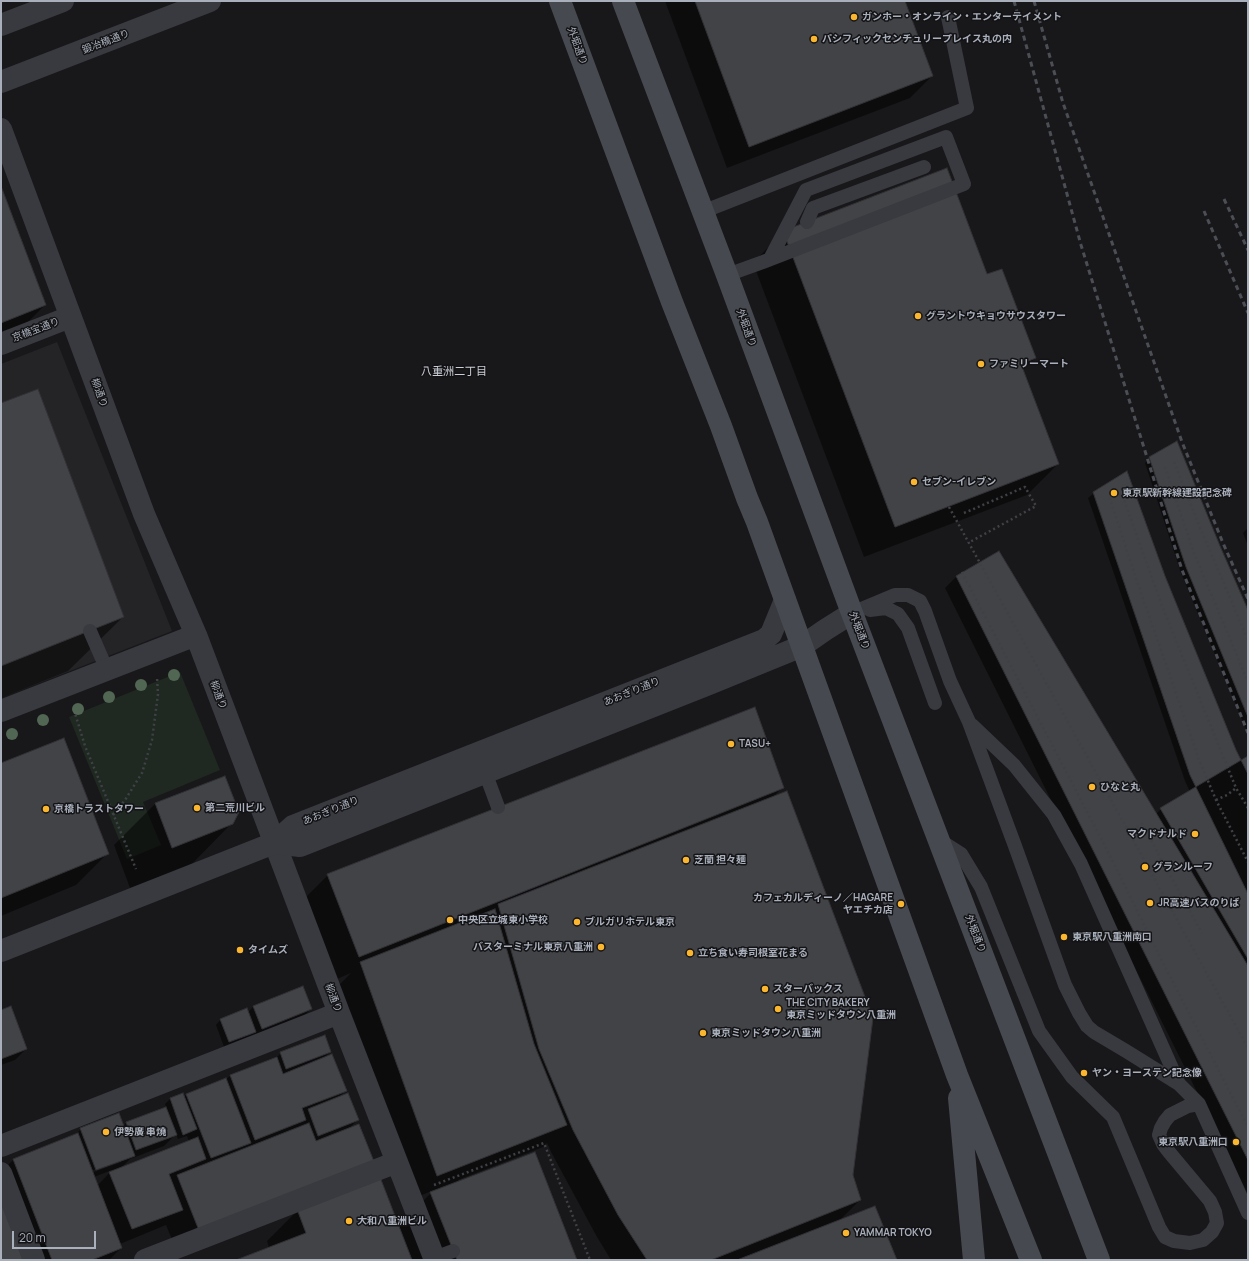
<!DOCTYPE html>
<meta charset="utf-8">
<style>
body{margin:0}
#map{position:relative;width:1249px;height:1261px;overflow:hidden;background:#18181a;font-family:Manrope,sans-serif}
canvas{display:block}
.frame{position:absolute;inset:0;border:2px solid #a9afbb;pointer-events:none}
.scale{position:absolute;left:12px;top:1231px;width:84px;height:18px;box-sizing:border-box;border:2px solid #a9afbb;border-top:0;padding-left:5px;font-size:12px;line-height:14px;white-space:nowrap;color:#a9afbb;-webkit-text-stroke:3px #131315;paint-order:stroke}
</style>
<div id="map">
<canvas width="1249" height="1261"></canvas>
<div class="frame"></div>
<div class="scale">20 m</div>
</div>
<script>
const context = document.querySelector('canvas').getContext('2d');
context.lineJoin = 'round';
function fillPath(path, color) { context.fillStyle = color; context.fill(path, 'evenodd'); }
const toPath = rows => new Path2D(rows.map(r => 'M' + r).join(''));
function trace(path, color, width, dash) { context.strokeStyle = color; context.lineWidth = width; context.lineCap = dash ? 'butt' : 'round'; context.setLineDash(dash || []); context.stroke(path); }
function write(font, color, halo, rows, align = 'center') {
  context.font = font + ' Manrope,"Noto Sans JP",sans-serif'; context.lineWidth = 3; context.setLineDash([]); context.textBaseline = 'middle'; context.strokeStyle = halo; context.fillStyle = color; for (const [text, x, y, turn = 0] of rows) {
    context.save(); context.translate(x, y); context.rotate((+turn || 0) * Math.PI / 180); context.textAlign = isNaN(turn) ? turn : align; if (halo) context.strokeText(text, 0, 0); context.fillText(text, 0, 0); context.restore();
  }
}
const built = toPath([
 [57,342,172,631,1,698,1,364]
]);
const green = toPath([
 [180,672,220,770,143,802,161,845,127,859,69,717]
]);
const shadow = toPath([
 [665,1,904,1,932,76,910,98,727,168],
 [1,189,45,305,1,349],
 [784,231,986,276,1035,358,1023,370,1058,464,1027,495,864,557,753,263],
 [1,404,123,617,68,671,1,698],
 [1150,458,1219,546,1248,612,1248,734,1181,573,1145,463],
 [1094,493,1164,576,1241,762,1248,758,1248,1194,945,588,957,576,1156,814,1161,809,1190,792,1185,781,1088,498],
 [1248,528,1248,546,1243,533],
 [1,764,107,854,76,885,1,916],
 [225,777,232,823,191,865,130,888,114,845,155,804],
 [783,787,772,798,852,1175,860,1200,839,1221,896,1260,611,1260,597,1237,551,1152,547,1143,543,1147,458,1180,459,1182,576,1260,239,1260,269,1248,267,1241,298,1210,398,1226,434,1190,415,1198,339,985,351,973,337,979,306,897,328,875],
 [302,987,311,1009,280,1040,224,1047,216,1025,221,1019,248,1012,253,1007],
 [1,1011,26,1049,15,1060,1,1065],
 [330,1052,323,1059,346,1090,338,1098,357,1120,348,1130,178,1254,166,1225,120,1244,121,1248,109,1260,29,1260,1,1172,14,1159,74,1136,81,1129,123,1127,126,1123,166,1108,165,1104,170,1099,184,1097,187,1094,226,1079,230,1076,276,1058,281,1053],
 [176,1134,178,1139,187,1136,189,1142,120,1169,130,1159,164,1146],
 [121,1160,121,1162,91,1173,91,1171],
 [112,1170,97,1186,94,1177]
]);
const building = toPath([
 [695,1,905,1,933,76,749,147,695,1],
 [947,168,987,274,1002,269,1036,358,1021,364,1059,464,895,527,783,231,947,168],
 [1,186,46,305,1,323,1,186],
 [38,389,124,617,1,666,1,403,38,389],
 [1177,441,1220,546,1248,610,1248,717,1186,567,1149,457,1177,441],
 [1127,471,1165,576,1236,750,1248,774,1248,894,1190,775,1093,492,1127,471],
 [999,551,1248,966,1248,1160,956,576,999,551],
 [755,707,784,788,359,957,327,874,755,707],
 [64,738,109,854,1,898,1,763,64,738],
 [1248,756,1248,959,1160,808,1248,756],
 [225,776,239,812,233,824,172,848,155,803,225,776],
 [787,791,873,1018,853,1175,861,1200,711,1260,647,1260,618,1215,573,1130,539,1049,498,904,787,791],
 [495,909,534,1044,567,1125,437,1176,360,962,495,909],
 [303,986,312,1009,262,1029,253,1006,303,986],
 [11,1006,27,1049,1,1059,1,1010,11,1006],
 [247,1008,256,1032,229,1042,220,1019,247,1008],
 [325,1035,331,1052,286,1069,280,1052,325,1035],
 [332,1054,347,1091,302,1108,306,1120,255,1140,230,1075,277,1057,283,1074,332,1054],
 [226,1078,251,1143,211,1158,186,1094,226,1078],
 [183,1093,197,1129,183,1135,170,1098,183,1093],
 [348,1093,359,1120,318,1136,308,1109,348,1093],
 [166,1107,177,1135,136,1150,126,1122,166,1107],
 [119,1113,135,1156,96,1170,80,1128,119,1113],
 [309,1123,316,1141,359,1124,375,1164,200,1233,177,1175,309,1123],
 [78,1133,122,1248,92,1260,52,1260,13,1159,78,1133],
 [198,1137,206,1159,169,1174,183,1210,132,1229,109,1172,198,1137],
 [535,1152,577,1260,457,1260,430,1192,535,1152],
 [380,1177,412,1260,236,1260,306,1233,297,1209,380,1177],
 [1,1194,26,1260,1,1260,1,1194],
 [875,1206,897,1260,737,1260,875,1206]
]);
const path = toPath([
 [1174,462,1201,530,1248,640],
 [1165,467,1194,553,1248,682],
 [964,513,1025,487,1036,506,968,543],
 [962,572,1108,852,1160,957,1248,1127],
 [74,710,85,746,136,869],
 [1216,800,1227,795,1236,788],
 [1248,808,1236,788,1162,606,1122,494,1110,499,1141,593,1200,762,1216,800,1248,862],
 [113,815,125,800,142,773,152,740,158,694,157,677],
 [1128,832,1142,824,1202,933],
 [434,1185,544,1143,590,1260]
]);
const service = toPath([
 [702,212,967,108,948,17],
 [807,222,813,208,924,167],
 [727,275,763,262,964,184,946,137,806,190,770,259],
 [870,610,886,608,898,614,908,628,935,703],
 [852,613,895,595,908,595,920,601,925,611,950,681,969,722,1015,846,1065,985,1079,1013,1087,1026,1094,1032,1126,1051,1179,1084,1199,1104,1248,1213],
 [90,631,107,670],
 [972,725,1014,765,1054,815,1081,864,1179,1084],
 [485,772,498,807],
 [939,840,961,854,981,887,1039,1031,1072,1077,1113,1117,1159,1227,1165,1237,1174,1241,1190,1243,1203,1240,1212,1232,1217,1223,1215,1212,1210,1201,1169,1152,1163,1144,1159,1135,1161,1128,1165,1121,1170,1115,1188,1106,1199,1104],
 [434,1258,453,1251]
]);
const minor = toPath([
 [1,129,144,514,196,635,339,1013,435,1260],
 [1,344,70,317],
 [1,711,196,635],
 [1,1146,339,1013],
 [1,1173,34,1260],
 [145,1260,397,1162]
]);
const tertiary = toPath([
 [1,25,63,1],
 [1,82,210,1],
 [274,843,300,846,709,684,802,646,825,630,852,613],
 [1,951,274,843,293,826,764,640,771,634,785,600]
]);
const secondary = toPath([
 [560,1,672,302,721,426,747,498,757,522,957,1075,1031,1260],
 [623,1,727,275,852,613,1099,1260],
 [959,1098,974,1260]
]);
const rail = toPath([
 [1014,1,1081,245,1182,570,1248,733],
 [1034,1,1063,103,1182,442,1223,543,1248,599],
 [1224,199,1248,250],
 [1204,211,1248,313]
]);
const pathBridge = toPath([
 [949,507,1248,1048]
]);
const trees = [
 [174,675],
 [141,685],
 [109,697],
 [78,709],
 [43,720],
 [12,734]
];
const markers = [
 [854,17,4,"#fbb62f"],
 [814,39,4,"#fbb62f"],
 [918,316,4,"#fbb62f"],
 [981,364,4,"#fbb62f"],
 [914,482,4,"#fbb62f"],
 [1114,493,4,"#fbb62f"],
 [731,744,4,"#fbb62f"],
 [1092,787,4,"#fbb62f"],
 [197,808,4,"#fbb62f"],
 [46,809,4,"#fbb62f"],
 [1195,834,4,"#fbb62f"],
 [686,860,4,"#fbb62f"],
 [1145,867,4,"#fbb62f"],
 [1150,903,4,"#fbb62f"],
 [901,904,4,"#fbb62f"],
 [450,920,4,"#fbb62f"],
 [577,922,4,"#fbb62f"],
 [1064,937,4,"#fbb62f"],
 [601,947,4,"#fbb62f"],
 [240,950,4,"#fbb62f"],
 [690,953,4,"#fbb62f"],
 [765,989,4,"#fbb62f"],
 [778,1009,4,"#fbb62f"],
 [703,1033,4,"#fbb62f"],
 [1084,1073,4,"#fbb62f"],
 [106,1132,4,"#fbb62f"],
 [1236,1142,4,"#fbb62f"],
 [349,1221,4,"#fbb62f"],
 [846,1233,4,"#fbb62f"]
];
const poiNames = [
 ["ガンホー・オンライン・エンターテイメント",862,17],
 ["パシフィックセンチュリープレイス丸の内",822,39],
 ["グラントウキョウサウスタワー",926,316],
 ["ファミリーマート",989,364],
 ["セブン-イレブン",922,482],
 ["東京駅新幹線建設記念碑",1122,493],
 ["TASU+",739,744],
 ["ひなと丸",1100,787],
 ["第二荒川ビル",205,808],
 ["京橋トラストタワー",54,809],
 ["マクドナルド",1187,834,"right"],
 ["芝蘭 担々麺",694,860],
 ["グランルーフ",1153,867],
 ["カフェカルディーノ／HAGARE",893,898,"right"],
 ["ヤエチカ店",893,910,"right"],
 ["JR高速バスのりば",1158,903],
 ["中央区立城東小学校",458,920],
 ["ブルガリホテル東京",585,922],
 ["東京駅八重洲南口",1072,937],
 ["バスターミナル東京八重洲",593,947,"right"],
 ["タイムズ",248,950],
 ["立ち食い寿司根室花まる",698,953],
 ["スターバックス",773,989],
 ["THE CITY BAKERY",786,1003],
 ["東京ミッドタウン八重洲",786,1015],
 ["東京ミッドタウン八重洲",711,1033],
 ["ヤン・ヨーステン記念像",1092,1073],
 ["伊勢廣 串燒",114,1132],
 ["東京駅八重洲口",1228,1142,"right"],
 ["大和八重洲ビル",357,1221],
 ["YAMMAR TOKYO",854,1233]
];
const streetNames = [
 ["鍛冶橋通り",106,42,-21],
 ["外堀通り",577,46,70],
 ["外堀通り",746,328,70],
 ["京橋宝通り",36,330,-21],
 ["柳通り",99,393,70],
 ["外堀通り",859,631,69],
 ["あおぎり通り",632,692,-22],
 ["柳通り",218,695,69],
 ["あおぎり通り",331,811,-22],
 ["外堀通り",975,934,69],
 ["柳通り",333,998,69]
];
const neighbourhoodNames = [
 ["八重洲二丁目",454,372]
];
fillPath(built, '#242427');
fillPath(green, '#1f2921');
fillPath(shadow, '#0007');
fillPath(building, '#424347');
trace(building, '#323236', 1);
trace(path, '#3f4146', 2.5, [2, 3]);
trace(service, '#393a3f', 14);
trace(minor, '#393a3f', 22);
trace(tertiary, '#393a3f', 22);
trace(secondary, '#464950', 22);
trace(rail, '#4b4e55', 3, [5, 4]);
trace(pathBridge, '#3f4146', 2.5, [2, 3]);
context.fillStyle = '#516653';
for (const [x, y] of trees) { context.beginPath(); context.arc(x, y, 6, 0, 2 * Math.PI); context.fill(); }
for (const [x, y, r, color] of markers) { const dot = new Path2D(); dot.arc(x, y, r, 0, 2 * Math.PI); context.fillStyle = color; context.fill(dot); trace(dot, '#131315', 1.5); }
write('bold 10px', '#a9afbb', '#131315', poiNames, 'left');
write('10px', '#a9afbb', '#131315', streetNames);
write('11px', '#cbced6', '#131315', neighbourhoodNames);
</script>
